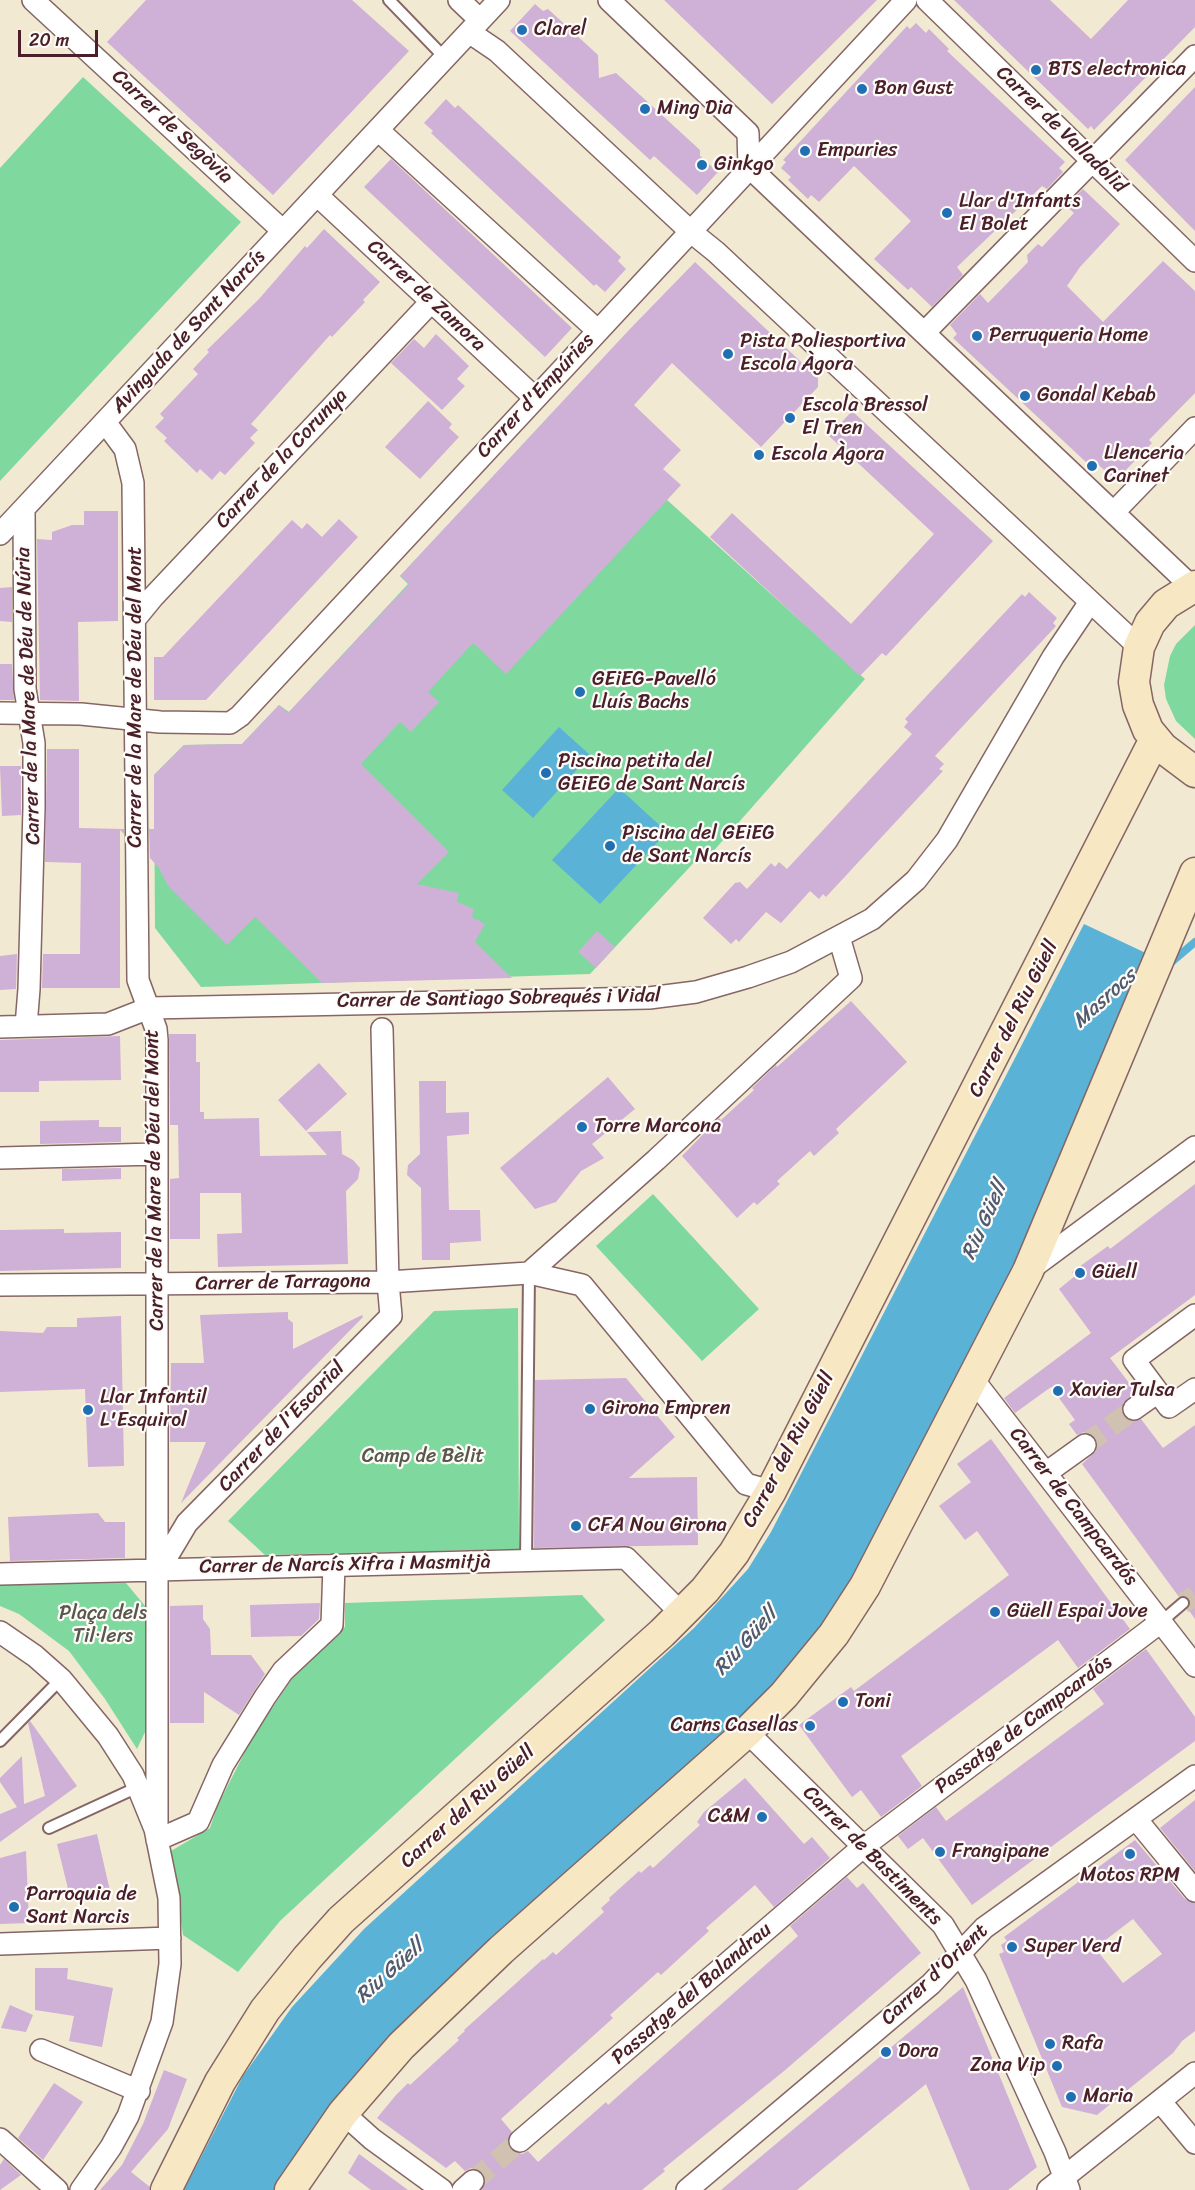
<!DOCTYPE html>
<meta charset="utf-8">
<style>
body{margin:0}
#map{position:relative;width:1195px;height:2190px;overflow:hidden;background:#f2e9d2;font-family:Sriracha,sans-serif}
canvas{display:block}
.scale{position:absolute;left:18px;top:30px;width:80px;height:27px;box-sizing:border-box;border:3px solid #4a1f2b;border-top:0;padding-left:8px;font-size:18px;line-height:21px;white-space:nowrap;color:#4a1f2b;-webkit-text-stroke:4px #fdfcf7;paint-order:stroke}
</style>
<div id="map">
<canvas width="1195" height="2190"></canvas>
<div class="scale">20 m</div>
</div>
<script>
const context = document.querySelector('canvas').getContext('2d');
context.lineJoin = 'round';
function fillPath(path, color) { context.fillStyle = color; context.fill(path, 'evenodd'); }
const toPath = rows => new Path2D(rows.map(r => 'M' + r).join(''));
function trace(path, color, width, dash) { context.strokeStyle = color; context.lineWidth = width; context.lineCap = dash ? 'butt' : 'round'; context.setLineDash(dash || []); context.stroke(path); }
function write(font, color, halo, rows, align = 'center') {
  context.font = font + ' Sriracha,sans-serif'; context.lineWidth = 4.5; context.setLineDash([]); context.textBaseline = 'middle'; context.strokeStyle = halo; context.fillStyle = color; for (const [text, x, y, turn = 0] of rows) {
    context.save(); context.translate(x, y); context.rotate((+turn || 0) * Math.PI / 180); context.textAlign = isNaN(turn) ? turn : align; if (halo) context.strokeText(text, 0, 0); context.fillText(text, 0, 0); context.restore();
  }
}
const green = toPath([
 [83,77,241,222,0,481,0,168],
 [561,404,865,679,710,855,701,855,590,974,201,987,155,928,154,775,184,745,242,744,279,705,289,712,408,584,400,576],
 [1195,625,1195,739,1176,721,1166,699,1164,685,1170,656,1176,644],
 [653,1194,759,1309,702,1361,596,1246],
 [518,1308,519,1549,265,1555,228,1521,434,1311],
 [126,1583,146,1607,146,1730,137,1749,105,1699,69,1651,19,1614,0,1606,0,1584],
 [582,1595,605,1620,280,1921,238,1972,183,1935,171,1851,210,1828,217,1807,253,1736,294,1676,345,1627,345,1603]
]);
const water = toPath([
 [559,727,590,755,533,818,502,790],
 [619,788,667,832,600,904,552,860],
 [1084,924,1148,954,1015,1268,868,1557,823,1626,761,1697,696,1759,388,2038,316,2127,275,2190,184,2190,243,2076,292,2007,364,1929,694,1628,748,1569,771,1532]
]);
const stream = toPath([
 [1168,965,1195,942]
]);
const building = toPath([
 [146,0,352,0,409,51,273,195,107,42],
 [664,0,877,0,772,104],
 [954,0,1050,0,1091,39,1128,0,1195,0,1195,27,1094,130,1091,126,1088,129],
 [535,4,543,11,548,9,598,55,599,78,616,73,700,150,700,156,718,172,697,195,654,156,650,160,510,31],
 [916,23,926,33,929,29,949,49,947,51,1065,162,1059,168,1063,172,1047,189,1042,186,957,267,963,275,932,307,911,287,908,290,874,259,911,221,854,166,819,202,811,195,808,199,788,180,791,177,781,168,786,162,783,160,907,26,910,29],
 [1195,87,1195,231,1125,160],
 [446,99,455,108,458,105,621,257,618,261,626,269,605,292,596,284,594,286,431,133,433,131,424,123],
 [391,159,572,328,545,357,364,187],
 [1083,189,1120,224,1080,267,1067,286,1103,322,1163,261,1195,291,1195,393,1149,440,1152,443,1123,473,1120,470,1113,478,1092,459,1088,464,953,338,957,334,950,325,980,294,988,303,1028,262,1027,255,1038,244,1042,247,1074,213,1066,206],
 [324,229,380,282,363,300,365,302,332,337,330,335,251,424,258,430,250,438,255,443,225,475,220,471,212,480,200,469,197,473,164,441,167,438,155,427,164,418,160,414,198,374,193,369,209,352,207,350,259,299,305,246,307,248],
 [695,262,818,378,818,387,761,447,672,363,634,405,681,450,663,469,681,485,506,674,473,643,428,692,439,702,411,732,400,722,361,764,449,852,417,884,459,893,457,902,474,909,472,917,485,924,475,942,512,978,322,983,255,917,227,945,168,886,159,868,150,858,149,829,154,829,154,775,184,745,242,744,279,705,288,713,409,584,400,576,628,331],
 [436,334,469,366,457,379,465,386,442,410,391,363,414,339,424,348],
 [428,401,452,424,449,428,459,437,420,479,385,447],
 [852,411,993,541,886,656,882,653,860,676,710,537,732,513,851,624,934,534,829,436],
 [84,511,118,511,118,621,78,622,79,701,40,700,37,539,52,540,52,532,72,525,84,525],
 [339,519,358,537,206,700,154,700,154,657,163,657,292,520,302,529,307,523,322,537],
 [12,587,12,622,0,621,0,588],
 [1029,592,1057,618,1053,623,1056,626,935,756,944,764,939,769,943,771,826,897,823,894,819,899,810,891,781,923,766,912,739,942,736,939,731,944,703,918,735,883,740,882,747,889,771,863,775,867,779,862,787,869,912,734,904,727,908,722,905,719,1022,594,1025,597],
 [0,664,12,664,14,700,0,700],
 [47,749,79,749,79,828,124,829,124,834,120,830,120,988,42,988,43,954,80,954,81,863,45,862],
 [0,766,21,766,21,815,2,816],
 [597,931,615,947,596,968,578,952],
 [17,954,16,989,0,990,0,956],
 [851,1001,907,1062,836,1129,839,1133,814,1156,810,1151,777,1181,780,1184,757,1205,754,1202,737,1218,682,1156,719,1118,721,1120,754,1090,752,1088,776,1065,777,1067],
 [169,1034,196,1034,196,1062,200,1062,200,1112,204,1112,204,1119,259,1118,260,1156,327,1155,307,1132,341,1131,342,1154,353,1160,360,1168,358,1179,346,1191,348,1264,218,1267,217,1234,242,1233,241,1193,200,1193,200,1239,170,1239,170,1179,179,1178,178,1125,170,1125],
 [120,1036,121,1080,39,1081,39,1092,0,1092,0,1040],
 [319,1063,347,1094,306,1131,278,1100],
 [608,1077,635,1109,592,1144,604,1158,581,1171,556,1202,535,1209,500,1168],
 [419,1081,446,1081,446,1113,469,1112,469,1134,447,1136,449,1210,480,1210,481,1241,450,1243,450,1260,422,1260,421,1188,407,1175,408,1165,420,1154],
 [99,1120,99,1127,121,1127,121,1142,40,1144,40,1121],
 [121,1168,121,1179,62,1181,62,1169],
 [1195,1184,1195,1295,1110,1358,1136,1392,1123,1403,1123,1416,1129,1421,1141,1419,1163,1448,1195,1425,1195,1619,1188,1609,1189,1599,1179,1597,1082,1464,1096,1451,1095,1437,1084,1432,1077,1435,1069,1424,1075,1420,1051,1387,1015,1413,1004,1398,1091,1333,1059,1289,1075,1276,1072,1272,1108,1246,1110,1249],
 [64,1229,64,1233,121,1232,121,1268,0,1271,0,1230],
 [288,1312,288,1319,293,1323,293,1349,362,1315,363,1317,181,1503,206,1442,170,1442,171,1363,204,1363,200,1315],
 [121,1316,124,1466,88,1467,85,1389,0,1392,0,1331,43,1333,47,1327,77,1327,77,1318],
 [626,1378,675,1437,629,1478,697,1477,698,1545,534,1548,535,1380],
 [991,1439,1130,1629,1078,1668,1058,1640,901,1756,922,1786,881,1817,861,1790,852,1797,799,1725,851,1687,854,1691,1009,1575,977,1531,965,1540,939,1506,971,1482,957,1464],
 [98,1513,105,1522,125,1522,125,1558,10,1561,8,1517],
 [320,1603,319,1619,301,1636,251,1637,250,1605],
 [203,1605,203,1619,210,1629,211,1655,251,1655,265,1674,239,1715,204,1692,204,1723,170,1723,170,1606],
 [1146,1649,1195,1717,1195,1741,972,1905,923,1838,908,1849,898,1836,936,1807,946,1821,1104,1704,1093,1689],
 [30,1721,77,1786,0,1842,0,1814,17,1807,0,1782,0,1778,22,1756,24,1804,45,1796,28,1723],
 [745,1778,804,1844,812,1837,830,1858,774,1907,755,1885,706,1928,709,1931,661,1975,658,1972,610,2015,613,2018,501,2119,512,2132,507,2143,511,2150,522,2154,528,2151,538,2162,606,2102,608,2105,798,1936,790,1926,847,1877,857,1888,863,1883,921,1953,784,2071,663,2169,665,2171,642,2190,482,2190,486,2179,482,2172,471,2168,465,2171,455,2161,446,2168,377,2118,396,2095,408,2083,410,2085,459,2040,457,2038,465,2031,464,2030,543,1959,544,1960,553,1952,556,1955,604,1912,601,1908,610,1900,609,1898,639,1871,641,1873,650,1865,653,1868,700,1825,697,1822,704,1812],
 [1195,1800,1195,1871,1160,1828],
 [97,1834,110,1891,71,1901,57,1844],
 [1135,1840,1185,1899,1195,1903,1195,2031,1182,2041,1173,2053,1097,2115,1062,2107,999,1954,1004,1952,1001,1945,1007,1941,1004,1937],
 [1133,1919,1162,1954,1123,1983,1095,1948],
 [26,1851,29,1923,0,1924,0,1858],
 [35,1968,68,1968,67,1979,113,1988,102,2047,69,2041,74,2016,35,2010],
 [963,1987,1037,2167,1008,2190,970,2190,926,2084,797,2190,721,2190],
 [10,2005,33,2015,26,2032,1,2028],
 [164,2070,187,2079,168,2129,131,2172,150,2187,149,2190,100,2190,122,2165,143,2124],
 [54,2083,83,2102,43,2160,18,2138],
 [359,2154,408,2190,371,2190,348,2173],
 [4,2159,21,2175,0,2190,0,2165]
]);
const streetTunnel = toPath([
 [1085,1445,1134,1409],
 [1183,1603,1195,1596],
 [473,2181,520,2141]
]);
const lane = toPath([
 [389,0,446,59],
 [526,1560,529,1273],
 [1162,1621,1183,1603],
 [0,1741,61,1679],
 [49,1828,138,1787]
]);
const street = toPath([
 [33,0,283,231],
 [459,0,480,20],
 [609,0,748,133,749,167],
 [927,0,1195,261],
 [469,32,497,51,690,231,716,252,1139,647],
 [378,130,597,330],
 [749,167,1192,587],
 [317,195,535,398],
 [924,333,1195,56],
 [105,422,125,449,133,483,138,980,156,1029,157,1040,157,1840],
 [24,509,25,689,34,743,34,808,29,989,26,1026],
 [1114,512,1195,428],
 [0,534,499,0],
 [135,619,153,597,431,302],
 [0,713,81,714,160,722,230,723,240,716,906,0],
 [0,1027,108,1024,149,1008,649,998,696,992,748,977,791,962,872,919,916,880,947,840,1053,657,1090,602],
 [0,1158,156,1154],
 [1029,1270,1195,1147],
 [529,1273,656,1160,851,978,839,937],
 [0,1285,388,1282,529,1273,582,1285,746,1484,771,1491],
 [1195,1315,1134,1360,1169,1407,1195,1389],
 [972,1378,1195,1666],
 [1134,1409,1158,1392],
 [1046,1473,1085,1445],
 [159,1570,187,1523,391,1316,388,1282,382,1029],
 [0,1574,626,1558,671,1603],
 [0,1632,35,1656,61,1679,108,1736,133,1775,155,1829,169,1898,170,1964,162,2022,128,2116,111,2147,81,2190],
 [747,1732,943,1925,976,1980,1055,2152,1069,2190],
 [1136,1819,1195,1891],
 [157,1840,198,1822,223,1765,265,1697,283,1671,332,1625,334,1565],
 [0,1944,170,1938],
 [41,2050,139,2091],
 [1160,2101,1195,2143],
 [343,2113,372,2139,442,2190],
 [0,2139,57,2190],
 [520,2141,864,1846,1162,1621],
 [463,2190,473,2181],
 [687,2190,931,1984,984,1928,1195,1776],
 [1048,2190,1195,2073]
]);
const secondary = toPath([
 [1195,586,1166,604,1150,623,1139,647,1134,682,1138,705,1148,730,1163,748,1195,772],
 [166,2190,220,2082,265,2010,307,1958,341,1920,662,1633,705,1590,734,1553,771,1491,1155,739],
 [290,2190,343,2113,401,2046,501,1950,747,1732,784,1695,834,1634,865,1586,1028,1271,1195,873]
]);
const markers = [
 [522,30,6,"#1f6fb2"],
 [1036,70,6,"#1f6fb2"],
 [862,89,6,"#1f6fb2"],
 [645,109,6,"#1f6fb2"],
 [805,151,6,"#1f6fb2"],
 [702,165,6,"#1f6fb2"],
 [947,213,6,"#1f6fb2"],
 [977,336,6,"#1f6fb2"],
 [728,354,6,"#1f6fb2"],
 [1025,396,6,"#1f6fb2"],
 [790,418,6,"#1f6fb2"],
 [759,455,6,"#1f6fb2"],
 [1092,466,6,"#1f6fb2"],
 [580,692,6,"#1f6fb2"],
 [546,773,6,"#1f6fb2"],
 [610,846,6,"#1f6fb2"],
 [582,1127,6,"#1f6fb2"],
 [1080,1273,6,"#1f6fb2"],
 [1058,1391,6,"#1f6fb2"],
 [590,1409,6,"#1f6fb2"],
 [88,1410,6,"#1f6fb2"],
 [576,1526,6,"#1f6fb2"],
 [995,1612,6,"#1f6fb2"],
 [843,1702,6,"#1f6fb2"],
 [810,1726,6,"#1f6fb2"],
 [762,1817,6,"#1f6fb2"],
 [940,1852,6,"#1f6fb2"],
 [1130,1854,6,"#1f6fb2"],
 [14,1907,6,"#1f6fb2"],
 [1012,1947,6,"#1f6fb2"],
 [1050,2044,6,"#1f6fb2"],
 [886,2052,6,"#1f6fb2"],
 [1057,2066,6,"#1f6fb2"],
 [1071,2097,6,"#1f6fb2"]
];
const poiNames = [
 ["Clarel",534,30],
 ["BTS electronica",1048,70],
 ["Bon Gust",874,89],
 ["Ming Dia",657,109],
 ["Empuries",817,151],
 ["Ginkgo",714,165],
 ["Llar d'Infants",959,202],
 ["El Bolet",959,225],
 ["Perruqueria Home",989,336],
 ["Pista Poliesportiva",740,342],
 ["Escola Àgora",740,365],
 ["Gondal Kebab",1037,396],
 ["Escola Bressol",802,406],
 ["El Tren",802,429],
 ["Llenceria",1104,454],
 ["Carinet",1104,477],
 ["Escola Àgora",771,455],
 ["GEiEG-Pavelló",592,680],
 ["Lluís Bachs",592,703],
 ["Piscina petita del",558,762],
 ["GEiEG de Sant Narcís",558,785],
 ["Piscina del GEiEG",622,834],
 ["de Sant Narcís",622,857],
 ["Torre Marcona",594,1127],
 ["Güell",1092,1273],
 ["Xavier Tulsa",1070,1391],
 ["Llar Infantil",100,1398],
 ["L'Esquirol",100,1421],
 ["Girona Empren",602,1409],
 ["CFA Nou Girona",588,1526],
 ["Güell Espai Jove",1007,1612],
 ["Toni",855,1702],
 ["Carns Casellas",798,1726,"right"],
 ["C&M",750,1817,"right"],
 ["Frangipane",952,1852],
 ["Motos RPM",1130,1876,"center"],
 ["Parroquia de",26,1895],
 ["Sant Narcis",26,1918],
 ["Super Verd",1024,1947],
 ["Rafa",1062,2044],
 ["Dora",898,2052],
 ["Zona Vip",1045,2066,"right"],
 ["Maria",1083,2097]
];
const streetNames = [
 ["Carrer de Segòvia",172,127,43],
 ["Carrer de Valladolid",1061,130,44],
 ["Carrer de Zamora",426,296,43],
 ["Avinguda de Sant Narcís",189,332,-47],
 ["Carrer d'Empúries",536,396,-47],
 ["Carrer de la Corunya",282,459,-47],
 ["Carrer de la Mare de Déu de Núria",29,696,-92],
 ["Carrer de la Mare de Déu del Mont",136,697,-90],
 ["Carrer de Santiago Sobrequés i Vidal",499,999,-1],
 ["Carrer del Riu Güell",1014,1019,-63],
 ["Carrer de la Mare de Déu del Mont",155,1180,-91],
 ["Carrer de Tarragona",283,1283,-1],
 ["Carrer de l'Escorial",282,1427,-46],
 ["Carrer del Riu Güell",789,1450,-62],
 ["Carrer de Campcardós",1073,1507,52],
 ["Carrer de Narcís Xifra i Masmitjà",345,1565,-1],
 ["Passatge de Campcardós",1024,1725,-37],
 ["Carrer del Riu Güell",468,1807,-42],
 ["Carrer de Bastiments",872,1856,45],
 ["Carrer d'Orient",935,1975,-43],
 ["Passatge del Balandrau",692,1994,-41]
];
const parkNames = [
 ["Camp de Bèlit",423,1457],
 ["Plaça dels",103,1614],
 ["Til·lers",103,1637]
];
const waterNames = [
 ["Masrocs",1105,999,-42],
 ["Riu Güell",985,1221,-66],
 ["Riu Güell",746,1642,-48],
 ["Riu Güell",390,1972,-42]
];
fillPath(green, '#7fd99f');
fillPath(water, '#5ab3d7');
trace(stream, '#5ab3d7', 8);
fillPath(building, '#cfb0d6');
trace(streetTunnel, '#d0c1b1', 21, [21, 10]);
trace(lane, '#856665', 14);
trace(street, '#856665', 24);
trace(secondary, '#856665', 33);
trace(lane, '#fff', 10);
trace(street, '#fff', 21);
trace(secondary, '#f7e8c3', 30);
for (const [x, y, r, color] of markers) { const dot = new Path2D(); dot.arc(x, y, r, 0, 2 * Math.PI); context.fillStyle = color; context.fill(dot); trace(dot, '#fdfcf7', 2); }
write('20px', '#4a1f2b', '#fdfcf7', poiNames, 'left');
write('20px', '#4a1f2b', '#fdfcf7', streetNames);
write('20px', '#5a574e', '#fdfcf7', parkNames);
write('italic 21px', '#505a70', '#fdfcf7', waterNames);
</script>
